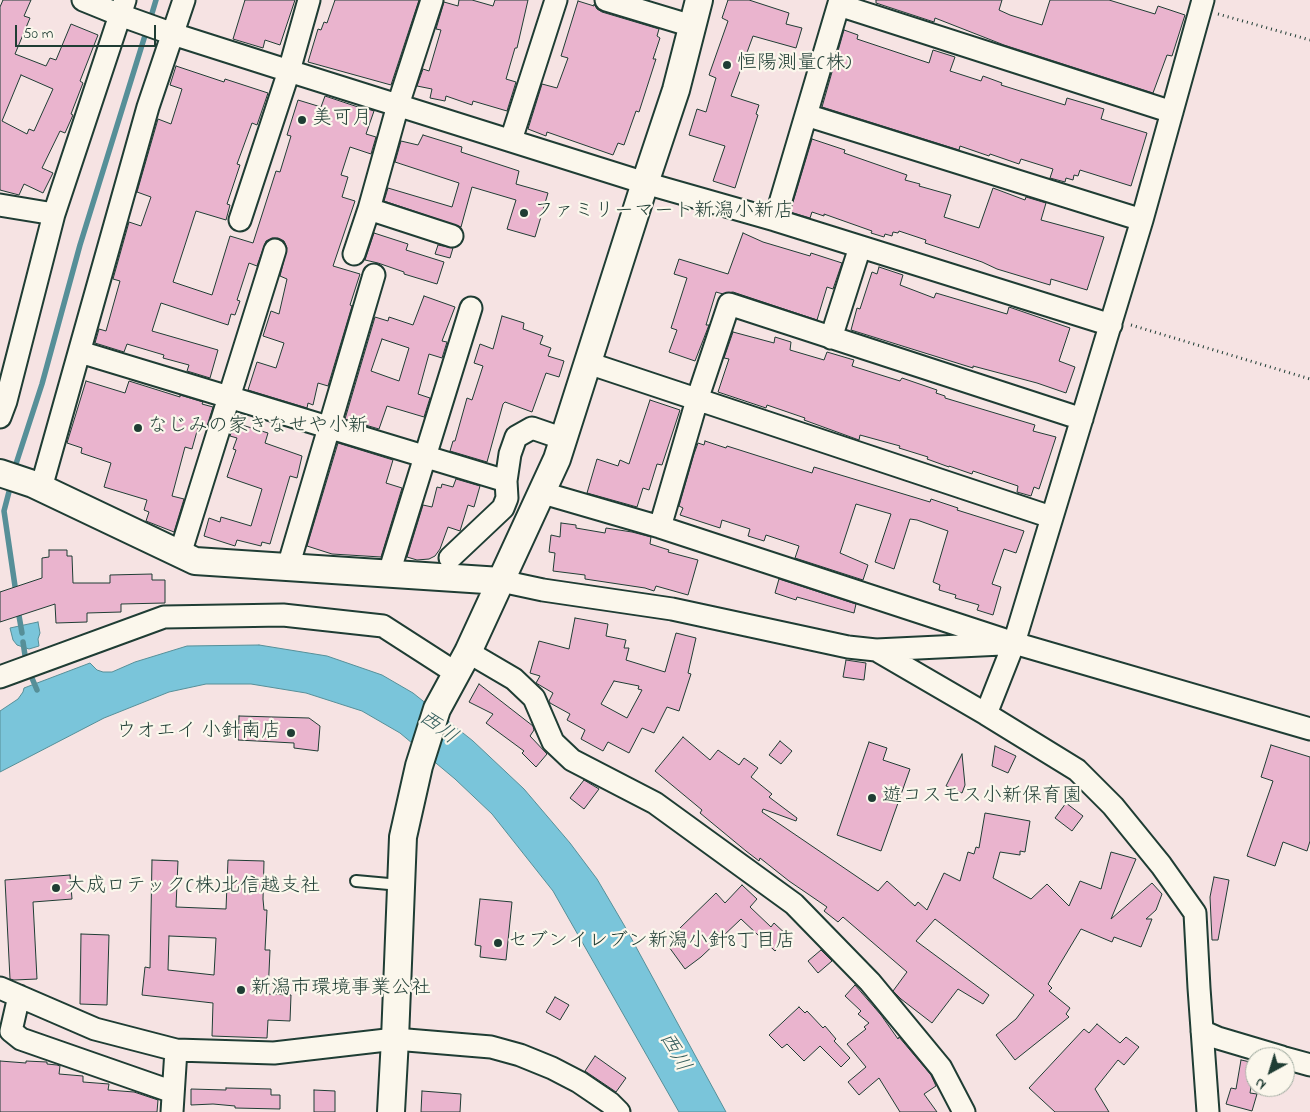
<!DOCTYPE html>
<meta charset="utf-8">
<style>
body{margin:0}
#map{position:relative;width:1310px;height:1112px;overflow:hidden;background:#f6e3e3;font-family:"Indie Flower",sans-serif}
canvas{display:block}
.north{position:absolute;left:1245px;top:1047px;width:50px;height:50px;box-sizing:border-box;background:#fbf7ec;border:1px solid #a3ada2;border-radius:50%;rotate:219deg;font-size:14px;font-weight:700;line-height:20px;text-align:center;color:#1f3d34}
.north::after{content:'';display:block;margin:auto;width:18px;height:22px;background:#1f3d34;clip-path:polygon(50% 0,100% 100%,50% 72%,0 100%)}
.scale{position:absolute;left:15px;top:25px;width:141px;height:22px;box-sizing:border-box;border:2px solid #1f3d34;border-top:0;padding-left:6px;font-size:15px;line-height:18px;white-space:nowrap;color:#1f3d34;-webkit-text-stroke:4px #fbf7ec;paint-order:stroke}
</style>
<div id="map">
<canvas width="1310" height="1112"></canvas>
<div class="north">N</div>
<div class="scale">50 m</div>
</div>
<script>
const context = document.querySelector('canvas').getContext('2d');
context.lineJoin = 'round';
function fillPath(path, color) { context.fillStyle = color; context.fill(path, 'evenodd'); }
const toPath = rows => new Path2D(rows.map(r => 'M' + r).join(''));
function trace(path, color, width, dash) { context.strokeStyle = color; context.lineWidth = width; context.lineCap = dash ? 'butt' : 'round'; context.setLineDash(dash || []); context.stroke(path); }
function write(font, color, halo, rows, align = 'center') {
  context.font = font + ' "Indie Flower","Klee One",sans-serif'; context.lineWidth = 4.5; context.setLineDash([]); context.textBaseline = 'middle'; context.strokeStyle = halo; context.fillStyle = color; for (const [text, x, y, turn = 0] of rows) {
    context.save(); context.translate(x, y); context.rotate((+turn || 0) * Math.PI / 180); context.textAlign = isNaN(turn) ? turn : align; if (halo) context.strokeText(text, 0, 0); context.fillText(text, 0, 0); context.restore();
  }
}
const water = toPath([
 [38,622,40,633,38,639,39,646,29,649,17,645,13,640,10,628,38,622],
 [259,645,327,656,382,675,413,693,473,741,524,789,570,843,597,879,624,925,726,1112,679,1112,553,891,492,814,455,779,400,733,362,711,306,693,251,684,206,684,169,692,104,718,0,772,0,711,18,699,23,692,24,688,90,663,97,670,103,672,112,672,135,662,187,646,259,645]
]);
const stream = toPath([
 [150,20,156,0],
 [14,470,42,384,80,245,147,29],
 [11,484,4,511,16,593],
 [18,610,22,633],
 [23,642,26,662],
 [29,671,37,690]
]);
const building = toPath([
 [3,0,31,0,24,16,30,18,15,54,46,66,50,58,56,60,71,24,98,35,80,81,83,83,71,114,73,115,65,133,60,131,42,168,53,173,43,193,24,184,19,195,0,190,0,7,3,0],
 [21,75,53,89,34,131,29,129,27,134,2,121,21,75],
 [245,0,295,0,280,45,265,40,263,48,233,39,245,0],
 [335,0,419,0,391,85,308,62,318,29,321,30,324,22,327,23,335,0],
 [459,0,472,0,493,6,495,0,528,0,517,48,515,48,506,79,516,82,507,111,473,101,472,105,446,96,445,101,430,98,432,89,417,86,423,69,429,71,441,30,436,29,444,2,458,6,459,0],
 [728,0,749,0,789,13,786,24,802,28,796,48,753,36,731,96,759,105,756,114,758,115,735,188,713,181,725,146,689,135,697,109,706,112,716,78,709,75,728,21,722,18,728,0],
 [876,0,1002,0,999,10,1010,15,1042,25,1050,0,1109,0,1155,14,1158,6,1185,15,1172,56,1167,55,1153,93,1004,45,935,18,934,22,876,3,876,0],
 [578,1,594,6,594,4,597,9,602,12,659,29,657,36,660,38,653,59,656,59,639,112,636,111,624,145,618,143,613,155,547,132,546,136,528,129,542,84,557,88,568,58,561,56,578,1],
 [844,30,858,35,857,39,929,63,933,50,955,57,950,71,981,81,983,76,1002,83,1001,85,1065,105,1067,98,1104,109,1101,119,1147,133,1131,186,1080,170,1078,176,1074,175,1073,180,1066,178,1065,182,1050,178,1053,169,1021,159,1019,164,990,154,989,156,960,146,959,150,822,107,844,30],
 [176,66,224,82,225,79,268,93,257,125,252,123,237,164,240,165,227,204,230,205,226,220,196,211,173,282,212,295,230,236,253,243,276,171,280,172,291,136,287,135,298,100,321,107,325,96,358,107,358,106,374,111,366,134,376,137,371,154,350,147,341,175,348,177,342,197,355,201,333,266,360,274,350,305,352,306,328,386,318,383,313,405,308,403,307,408,248,390,257,362,276,368,284,343,263,336,271,311,279,314,287,279,280,276,287,248,284,241,278,238,272,238,266,241,257,266,249,263,237,300,240,301,235,315,231,314,228,325,161,303,152,331,218,350,210,378,187,371,189,365,163,358,164,355,127,344,124,352,95,343,99,329,106,331,120,281,113,279,129,222,141,226,151,197,137,192,158,119,171,124,182,89,170,85,176,66],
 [423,135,462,147,461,152,519,171,516,184,548,193,535,237,507,229,516,200,472,187,461,227,384,201,388,188,452,207,459,183,395,162,401,141,418,145,423,135],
 [812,139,845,150,844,153,907,175,905,180,920,184,919,186,951,195,944,217,979,228,993,188,1025,200,1026,197,1046,203,1041,220,1104,237,1087,290,1051,279,1050,285,997,269,982,262,925,243,926,240,899,231,898,233,893,232,892,236,885,234,884,237,871,233,872,231,824,214,824,216,812,212,810,218,790,212,812,139],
 [374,233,408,244,406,250,444,262,437,284,404,274,404,272,378,263,365,260,374,233],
 [743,233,763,242,810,256,811,253,842,263,833,289,827,287,817,320,733,292,723,294,716,292,706,325,709,325,695,361,669,352,677,330,671,328,687,278,674,274,679,259,728,274,743,233],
 [438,245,453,248,450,258,435,254,438,245],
 [879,267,903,275,900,285,934,298,936,293,1007,314,1009,307,1070,328,1059,361,1075,367,1066,393,1037,383,973,366,973,368,851,330,857,308,860,309,872,272,877,274,879,267],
 [424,296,455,307,442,341,447,342,442,358,429,354,418,394,430,398,424,417,387,406,379,429,345,419,375,317,388,321,389,317,413,325,424,296],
 [382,339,409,348,399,381,371,371,382,339],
 [502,316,524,323,523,329,543,336,540,344,551,348,548,356,564,361,559,377,546,373,532,412,505,402,503,404,487,462,450,451,453,441,455,441,467,398,472,400,483,366,474,363,480,344,493,349,502,316],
 [733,332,774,343,775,337,791,342,790,350,824,360,827,352,854,360,852,366,900,381,902,378,937,390,936,393,945,396,945,398,1035,425,1033,431,1056,437,1039,489,1034,487,1031,496,1017,492,1018,486,973,471,972,474,949,466,949,467,927,459,928,457,899,448,900,446,860,435,859,440,804,420,805,418,767,405,766,408,718,392,729,359,724,358,733,332],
 [86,381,125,393,129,381,180,397,180,395,203,402,202,404,213,407,207,426,199,424,192,449,185,447,172,496,184,499,174,532,146,521,149,512,144,510,147,500,104,487,111,463,81,453,82,448,67,443,86,381],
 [650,400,680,410,662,465,657,464,649,490,643,488,637,507,587,493,597,459,618,466,620,460,629,464,650,400],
 [237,414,245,417,242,425,268,433,265,443,302,456,297,478,290,476,270,544,262,542,261,546,237,540,235,546,204,536,209,518,220,522,221,517,251,526,262,489,227,477,236,450,233,449,237,438,230,436,237,414],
 [705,441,726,448,727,446,812,473,814,467,930,502,931,499,958,508,957,510,1024,531,1016,553,1004,549,992,584,1001,587,993,615,977,610,979,605,955,598,956,595,939,590,940,585,933,582,948,531,917,520,910,519,894,569,875,562,891,514,856,504,840,553,868,565,863,580,795,558,799,546,766,535,764,541,748,536,750,529,722,520,720,528,680,515,683,508,679,506,694,454,698,443,704,445,705,441],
 [338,443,393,460,386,483,402,488,381,557,332,554,307,546,338,443],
 [456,479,480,486,474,507,468,505,460,531,448,527,440,549,435,556,429,559,417,560,407,557,423,505,432,507,437,487,441,488,442,484,453,487,456,479],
 [561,523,576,525,576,528,605,533,606,528,632,532,651,537,650,544,669,550,668,552,698,560,688,595,656,586,654,591,645,588,585,579,585,575,553,571,555,553,549,552,551,535,560,537,561,523],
 [49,550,67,550,67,556,72,556,73,583,110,583,110,575,152,574,152,580,165,580,165,603,121,604,121,612,87,613,87,622,56,623,55,604,0,622,0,592,42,578,42,558,49,557,49,550],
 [779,579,856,604,854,613,797,597,796,600,775,593,779,579],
 [575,618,608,624,606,636,626,640,624,648,629,648,626,660,665,672,676,633,696,638,688,673,691,674,679,711,667,707,654,733,642,728,629,753,608,742,603,751,581,739,585,730,567,720,570,714,550,703,549,701,553,693,536,683,540,676,530,673,539,641,569,649,575,618],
 [614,681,639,686,638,689,642,690,627,718,601,704,614,681],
 [846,660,866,663,864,680,843,677,846,660],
 [479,684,533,726,534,730,530,736,547,754,536,767,522,753,524,751,486,723,493,714,469,702,479,684],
 [239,716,309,718,320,726,318,751,294,748,294,743,238,740,239,716],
 [683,737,710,760,718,750,739,765,744,758,758,768,751,777,772,794,769,797,797,818,796,821,763,809,762,812,878,891,887,881,915,906,918,902,927,910,944,873,960,881,968,852,974,854,976,847,979,848,985,813,1030,821,1025,852,1020,851,1020,855,1000,852,993,878,1031,899,1047,884,1069,906,1080,881,1101,889,1111,852,1136,859,1111,919,1152,883,1162,894,1156,910,1146,919,1152,919,1141,947,1114,937,1112,942,1081,929,1048,984,1052,988,1049,991,1070,1008,1066,1014,1069,1017,1015,1060,996,1035,1016,1019,1034,995,935,919,916,941,989,995,983,1004,958,989,932,1023,901,999,893,991,907,972,843,917,838,922,824,911,827,907,789,881,760,858,759,861,746,851,700,813,702,810,655,771,683,737],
 [780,741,792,751,781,764,769,755,780,741],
 [869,742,887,748,883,760,910,769,881,851,837,835,869,742],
 [1271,745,1310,757,1310,841,1307,851,1283,842,1275,866,1247,856,1273,781,1261,777,1271,745],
 [995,746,1016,756,1008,773,992,766,995,746],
 [962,754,965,785,962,793,946,786,962,754],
 [584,780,599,789,584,809,570,798,584,780],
 [1066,803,1083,816,1072,831,1055,818,1066,803],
 [152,860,178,861,176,907,226,909,228,860,264,861,263,899,264,910,267,910,265,950,270,950,268,994,291,995,290,1021,268,1020,267,1038,212,1036,213,1003,142,995,145,967,150,968,152,860],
 [169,936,216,938,214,975,168,970,169,936],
 [70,875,72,899,33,902,37,979,14,980,10,979,5,880,70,875],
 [1214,877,1229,880,1218,940,1212,940,1210,897,1214,877],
 [742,885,757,899,750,907,771,927,774,923,789,937,775,951,741,919,701,957,685,969,669,947,685,935,679,929,716,893,725,903,742,885],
 [480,899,512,902,506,960,480,957,481,946,475,945,480,899],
 [81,934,109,935,107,1005,80,1004,81,934],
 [821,950,832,961,818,973,808,961,821,950],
 [855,985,881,1015,898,1039,899,1037,931,1075,936,1086,924,1094,937,1112,900,1112,879,1078,859,1095,848,1082,866,1067,847,1044,866,1029,864,1027,869,1023,858,1014,861,1011,845,996,855,985],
 [555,997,569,1005,560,1020,546,1012,555,997],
 [799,1007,805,1013,807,1011,823,1028,825,1026,836,1039,834,1041,850,1058,841,1067,820,1046,804,1061,787,1044,782,1048,769,1035,799,1007],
 [1097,1024,1120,1043,1126,1037,1139,1047,1124,1065,1118,1060,1095,1089,1109,1112,1055,1112,1029,1088,1084,1029,1089,1033,1097,1024],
 [595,1056,626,1078,616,1092,585,1071,595,1056],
 [1241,1060,1255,1063,1250,1093,1257,1094,1252,1111,1226,1104,1231,1088,1236,1089,1241,1060],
 [0,1061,26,1063,26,1061,47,1062,47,1064,57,1065,60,1066,59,1074,83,1076,83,1082,109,1084,108,1090,134,1092,158,1100,157,1112,0,1112,0,1061],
 [226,1088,271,1089,271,1095,280,1095,280,1109,235,1108,235,1106,213,1104,191,1105,191,1089,226,1090,226,1088],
 [314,1090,335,1091,335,1112,314,1112,314,1090],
 [422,1091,461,1094,460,1112,421,1112,422,1091]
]);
const path = toPath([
 [1218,14,1310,40],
 [1131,325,1310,379]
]);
const service = toPath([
 [356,881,400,885]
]);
const minor = toPath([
 [83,0,120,15,173,34,289,71,645,183,775,220,1111,325],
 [606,0,692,26],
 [839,5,1172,112],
 [806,115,1142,220],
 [511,140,556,0],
 [0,205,54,214],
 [369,209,452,236],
 [240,220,289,71,309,0],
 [775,220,840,0],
 [354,254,369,209,398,105,432,0],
 [831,338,860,247],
 [80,352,506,481],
 [588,363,1051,517],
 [0,417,6,401,54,214,125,0],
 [41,488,148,107,184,0],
 [543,493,660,527,1014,643,1310,729],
 [660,527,697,400,729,304,1082,419],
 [180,554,275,250],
 [450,558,503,508,507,498,506,481,510,454,516,437,532,428,564,439],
 [288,567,374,275],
 [389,573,471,308],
 [501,581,543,590,672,609,848,647,876,650,1002,644],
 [876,650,986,714,1077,770,1113,806,1161,865,1195,913,1199,988,1208,1112],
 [468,652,514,679,534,698,553,742,572,760,655,803,794,904,870,982,941,1068,964,1112],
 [0,677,164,617,283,615,383,626,456,673],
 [986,714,1014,643,1142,220,1203,0],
 [0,988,95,1029,176,1050,274,1053,395,1039,491,1047,520,1055,552,1068,579,1082,610,1103,619,1112],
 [19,996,11,1031,21,1039,173,1092],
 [1202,1031,1218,1038,1282,1057],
 [1285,1058,1310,1065],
 [172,1112,176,1050]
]);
const tertiary = toPath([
 [0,473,33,484,195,561,501,581],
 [391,1112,395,1039,403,837,419,766,437,709,468,652,557,459,645,183,676,90,699,0]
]);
const markers = [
 [727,65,5,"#1f3d34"],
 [302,120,5,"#1f3d34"],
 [524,213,5,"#1f3d34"],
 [138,428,5,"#1f3d34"],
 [291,733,5,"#1f3d34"],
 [872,798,5,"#1f3d34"],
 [56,888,5,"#1f3d34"],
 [498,943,5,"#1f3d34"],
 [241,990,5,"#1f3d34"]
];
const poiNames = [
 ["恒陽測量(株)",737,65],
 ["美可月",312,120],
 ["ファミリーマート新潟小新店",534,213],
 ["なじみの家きなせや小新",148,428],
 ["ウオエイ 小針南店",281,733,"right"],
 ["遊コスモス小新保育園",882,798],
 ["大成ロテック(株)北信越支社",66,888],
 ["セブンイレブン新潟小針8丁目店",508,943],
 ["新潟市環境事業公社",251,990]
];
const waterNames = [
 ["西川",437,729,36],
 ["西川",673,1053,60]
];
fillPath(water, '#7ac5da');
trace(water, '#568f98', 1);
trace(stream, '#568f98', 5.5);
fillPath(building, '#eab4ce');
trace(building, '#1f3d34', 1);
trace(service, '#1f3d34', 14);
trace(minor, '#1f3d34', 25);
trace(tertiary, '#1f3d34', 30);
trace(path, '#1f3d34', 3, [1, 4]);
trace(service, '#fbf7ec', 10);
trace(minor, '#fbf7ec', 21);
trace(tertiary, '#fbf7ec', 26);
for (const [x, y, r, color] of markers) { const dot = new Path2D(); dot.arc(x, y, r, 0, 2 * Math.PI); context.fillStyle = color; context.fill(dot); trace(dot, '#fbf7ec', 2); }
write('20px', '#1f3d34', '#fbf7ec', poiNames, 'left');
write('italic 21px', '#365f5e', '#fbf7ec', waterNames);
</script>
